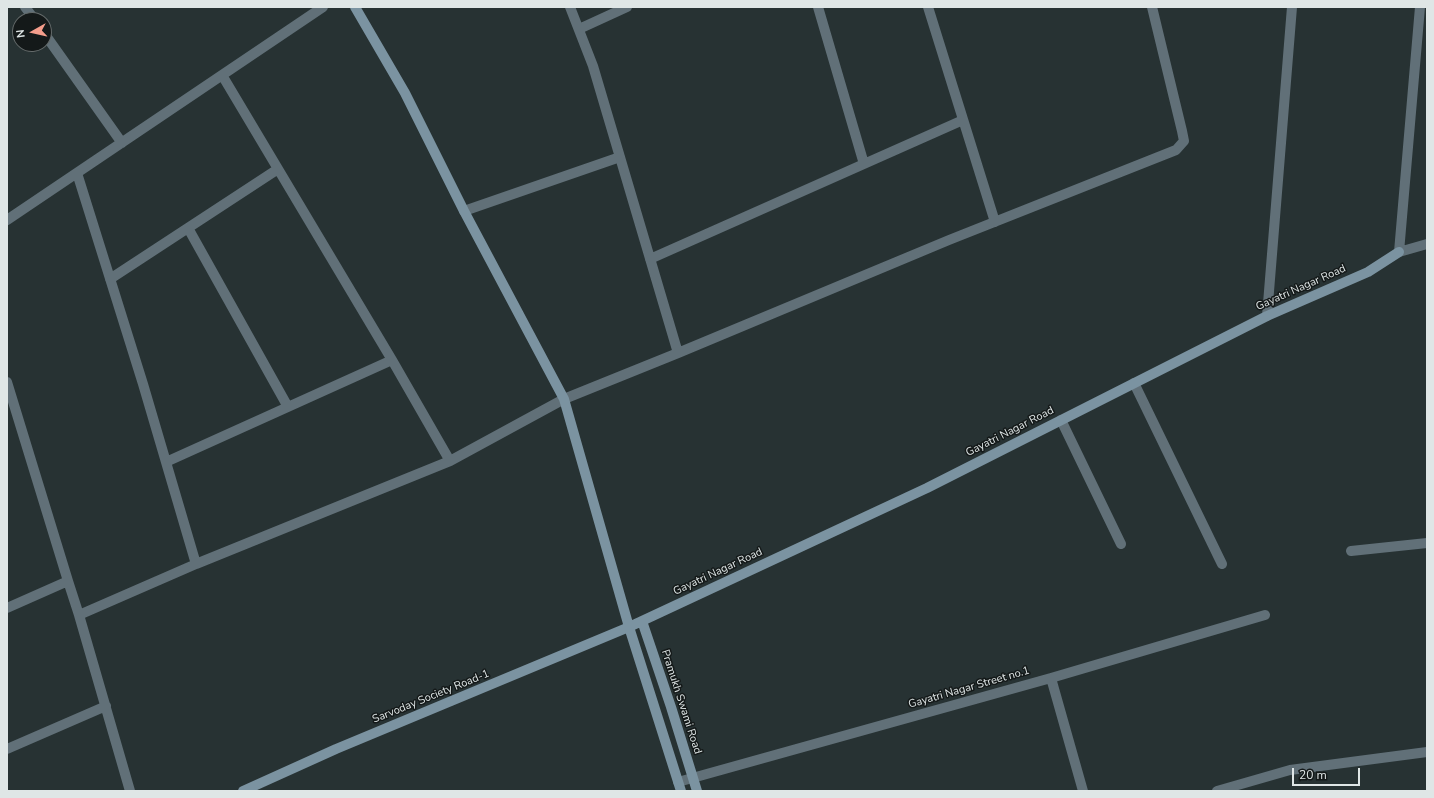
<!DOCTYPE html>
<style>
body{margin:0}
#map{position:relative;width:1434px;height:798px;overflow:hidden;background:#273233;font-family:"Nunito Sans",sans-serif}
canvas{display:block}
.frame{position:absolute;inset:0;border:8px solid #dfe6e6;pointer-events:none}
.north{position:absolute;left:12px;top:12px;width:40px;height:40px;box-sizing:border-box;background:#141919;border:1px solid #656b6b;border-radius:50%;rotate:262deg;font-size:11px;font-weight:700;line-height:16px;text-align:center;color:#dfe6e6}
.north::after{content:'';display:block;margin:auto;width:14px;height:18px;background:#f49d8b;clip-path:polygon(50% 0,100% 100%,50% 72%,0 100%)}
.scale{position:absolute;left:1292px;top:768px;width:68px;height:18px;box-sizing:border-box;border:2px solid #dfe6e6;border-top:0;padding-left:5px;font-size:12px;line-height:14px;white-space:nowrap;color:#dfe6e6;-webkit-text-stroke:3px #141919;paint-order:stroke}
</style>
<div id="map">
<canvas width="1434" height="798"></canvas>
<div class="frame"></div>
<div class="north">N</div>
<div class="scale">20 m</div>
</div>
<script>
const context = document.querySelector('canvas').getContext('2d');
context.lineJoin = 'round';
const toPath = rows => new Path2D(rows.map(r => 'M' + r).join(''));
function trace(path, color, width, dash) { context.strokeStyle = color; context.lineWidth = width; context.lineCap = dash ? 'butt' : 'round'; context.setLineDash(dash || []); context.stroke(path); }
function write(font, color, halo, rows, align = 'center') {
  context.font = font + ' "Nunito Sans",sans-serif'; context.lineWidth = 3; context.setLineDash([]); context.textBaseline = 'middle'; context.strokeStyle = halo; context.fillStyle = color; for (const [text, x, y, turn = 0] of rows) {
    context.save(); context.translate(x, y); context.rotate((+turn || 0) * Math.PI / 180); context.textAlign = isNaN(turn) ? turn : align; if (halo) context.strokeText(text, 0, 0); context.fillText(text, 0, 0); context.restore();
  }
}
const street = toPath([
 [25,7,35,20],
 [570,7,593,66,678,353],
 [818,7,864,164],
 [928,7,995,222],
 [1420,7,1399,252,1427,244],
 [579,29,627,7],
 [44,33,122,143],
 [222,75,392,360,450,461],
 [77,173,143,384,196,564],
 [464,211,620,157],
 [7,220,323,7],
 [188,228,288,407],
 [650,259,963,120],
 [110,279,278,169],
 [1267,316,1292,7],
 [7,382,68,581,79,615,130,791],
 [1134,383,1222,564],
 [1061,420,1121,544],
 [166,462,392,360],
 [1351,551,1427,543],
 [7,608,68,581],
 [79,615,196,564,450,461,564,399,678,353,949,240,1176,150,1184,141,1182,131,1152,7],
 [1051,678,1083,791],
 [7,749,106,706],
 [678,782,1051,678,1265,615],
 [1217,791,1290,770,1427,752]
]);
const secondary = toPath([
 [355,7,405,93,464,211,564,399,629,627,681,791],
 [642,621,671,707,697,791],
 [243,791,336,749,629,627,927,488,1267,316,1368,272,1399,252]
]);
const streetNames = [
 ["Gayatri Nagar Road",1301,288,-24],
 ["Gayatri Nagar Road",1010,432,-27],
 ["Gayatri Nagar Road",718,572,-25],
 ["Gayatri Nagar Street no.1",969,688,-16],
 ["Sarvoday Society Road-1",431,697,-22],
 ["Pramukh Swami Road",681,702,72]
];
trace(street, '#617078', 10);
trace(secondary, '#7b93a1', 10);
write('11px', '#dfe6e6', '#141919', streetNames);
</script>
